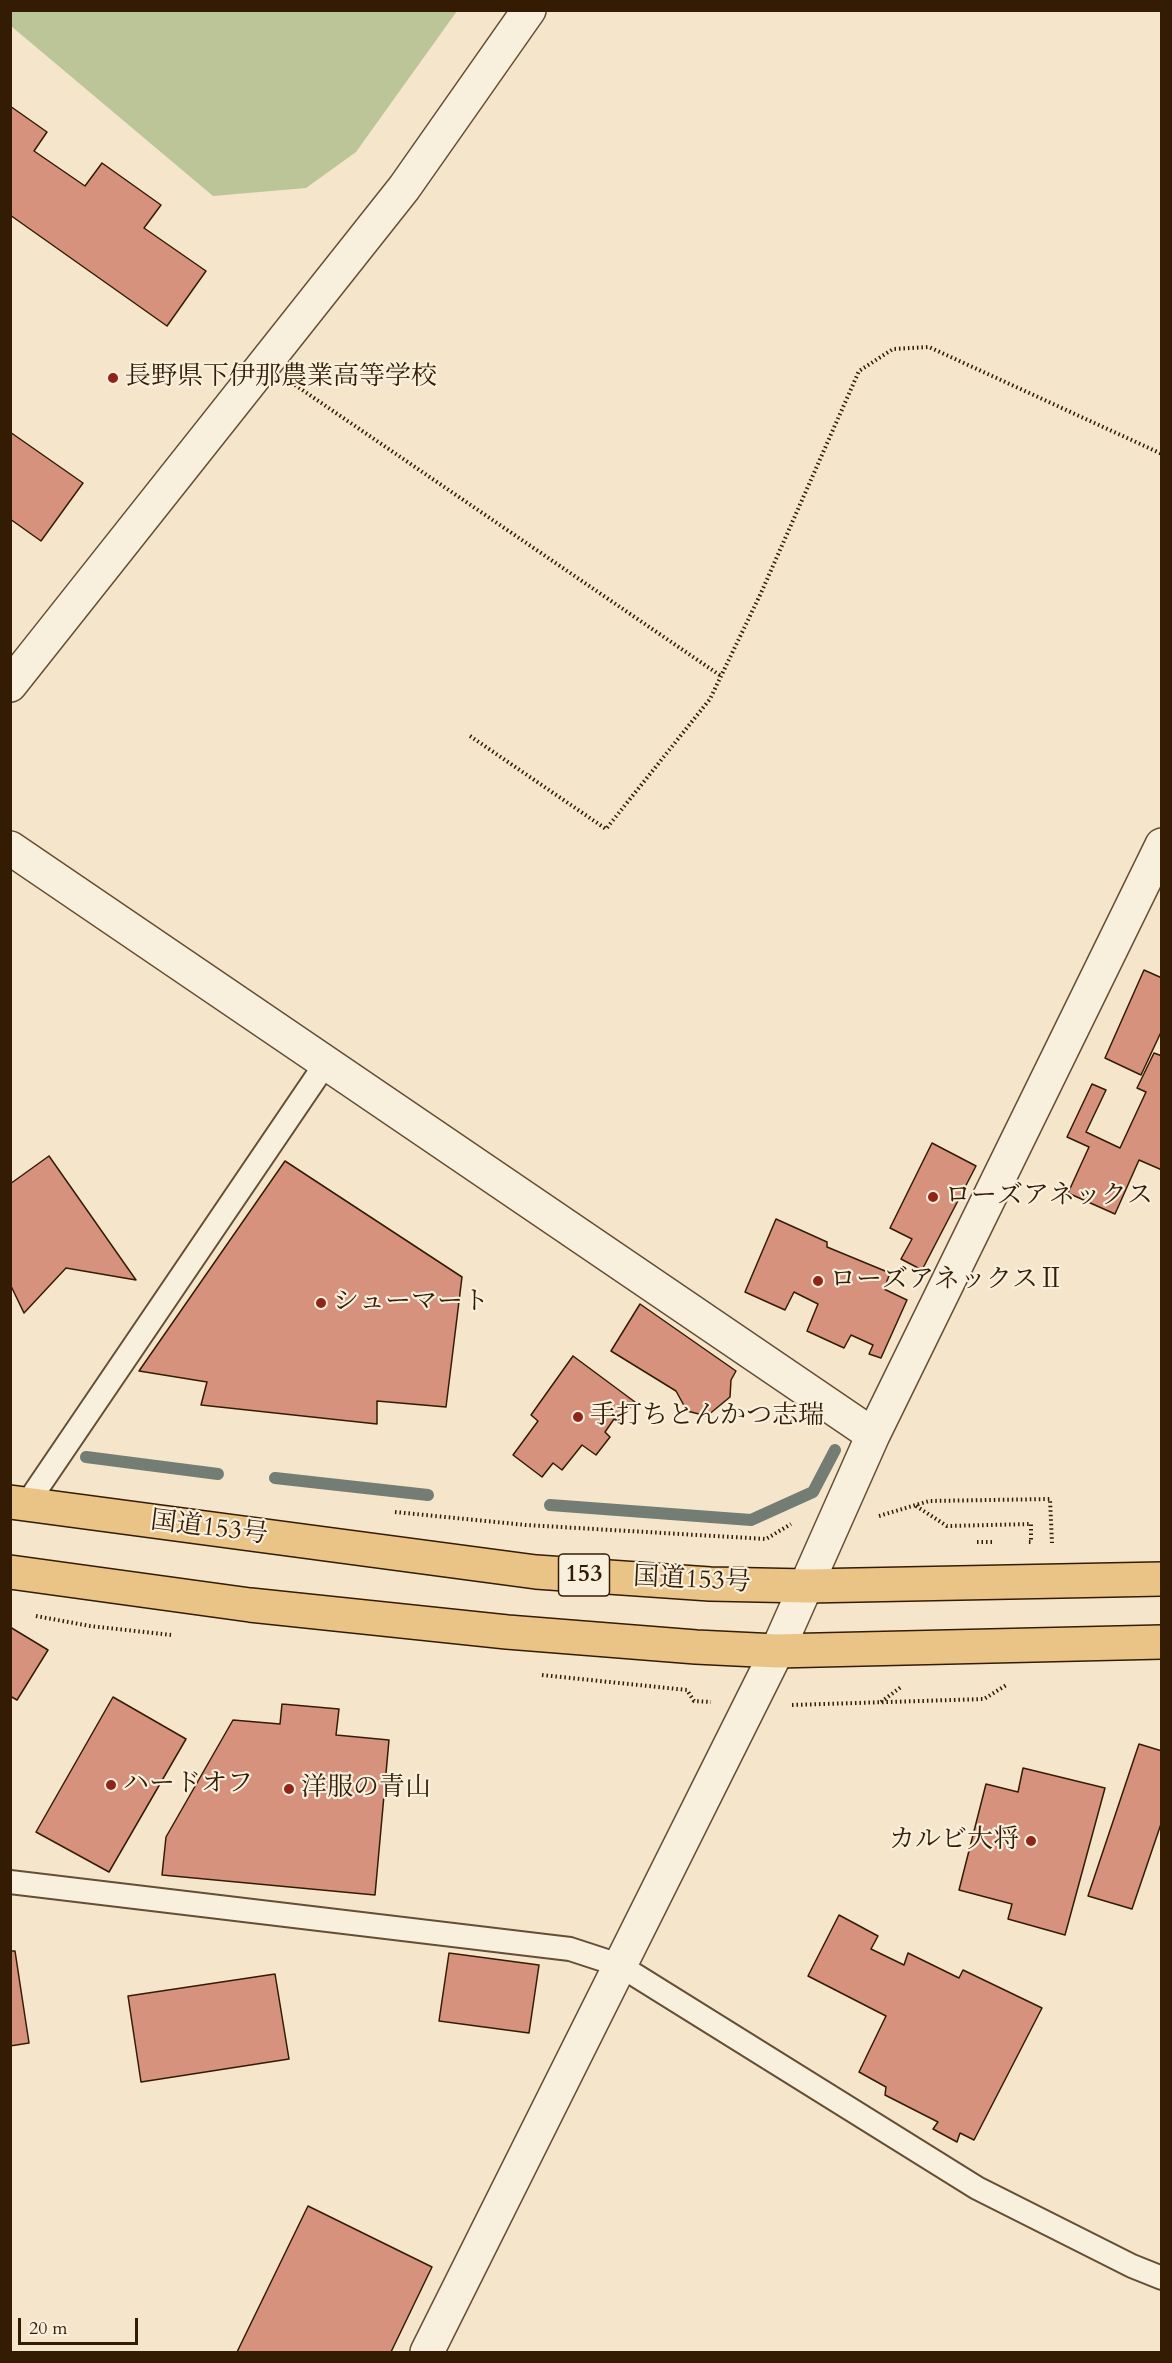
<!DOCTYPE html>
<meta charset="utf-8">
<style>
body{margin:0}
#map{position:relative;width:1172px;height:2363px;overflow:hidden;background:#f5e6cb;font-family:Cardo,serif}
canvas{display:block}
.frame{position:absolute;inset:0;border:12px solid #341c04;pointer-events:none}
.scale{position:absolute;left:18px;top:2318px;width:120px;height:27px;box-sizing:border-box;border:3px solid #341c04;border-top:0;padding-left:8px;font-size:18px;line-height:21px;white-space:nowrap;color:#341c04;-webkit-text-stroke:4px #f8efdd;paint-order:stroke}
</style>
<div id="map">
<canvas width="1172" height="2363"></canvas>
<div class="frame"></div>
<div class="scale">20 m</div>
</div>
<script>
const context = document.querySelector('canvas').getContext('2d');
context.lineJoin = 'round';
function fillPath(path, color) { context.fillStyle = color; context.fill(path, 'evenodd'); }
const toPath = rows => new Path2D(rows.map(r => 'M' + r).join(''));
function trace(path, color, width, dash) { context.strokeStyle = color; context.lineWidth = width; context.lineCap = dash ? 'butt' : 'round'; context.setLineDash(dash || []); context.stroke(path); }
function write(font, color, halo, rows, align = 'center') {
  context.font = font + ' Cardo,"Noto Serif JP",serif'; context.lineWidth = 4.5; context.setLineDash([]); context.textBaseline = 'middle'; context.strokeStyle = halo; context.fillStyle = color; for (const [text, x, y, turn = 0] of rows) {
    context.save(); context.translate(x, y); context.rotate((+turn || 0) * Math.PI / 180); context.textAlign = isNaN(turn) ? turn : align; if (halo) context.strokeText(text, 0, 0); context.fillText(text, 0, 0); context.restore();
  }
}
const green = toPath([
 [10,11,11,10,457,11,356,152,306,188,213,196,11,26]
]);
const stream = toPath([
 [86,1457,218,1474],
 [275,1478,428,1495],
 [550,1505,751,1520,813,1492,835,1450]
]);
const building = toPath([
 [10,106,47,132,34,151,85,186,102,163,161,205,144,228,206,271,167,326,10,215,10,106],
 [10,432,83,483,41,541,10,519,10,432],
 [1144,970,1162,978,1162,1030,1141,1075,1105,1058,1144,970],
 [1154,1053,1162,1056,1162,1170,1139,1160,1115,1214,1068,1193,1089,1147,1067,1137,1092,1084,1106,1090,1086,1132,1120,1148,1146,1092,1137,1088,1154,1053],
 [932,1143,976,1166,922,1270,901,1259,912,1239,890,1228,932,1143],
 [49,1156,136,1280,66,1268,24,1313,10,1284,10,1184,49,1156],
 [285,1161,462,1277,446,1407,377,1401,377,1424,201,1405,207,1382,139,1371,285,1161],
 [776,1219,827,1242,827,1247,890,1273,884,1289,907,1300,881,1358,869,1354,873,1345,851,1335,844,1348,807,1331,818,1304,794,1292,785,1310,745,1292,776,1219],
 [640,1304,736,1371,731,1380,730,1397,707,1416,687,1411,676,1391,611,1351,640,1304],
 [573,1356,635,1402,618,1421,614,1419,605,1432,610,1437,596,1455,582,1445,562,1470,553,1463,542,1477,513,1455,538,1421,531,1415,573,1356],
 [10,1627,48,1650,17,1700,10,1696,10,1627],
 [113,1697,186,1739,109,1872,36,1832,113,1697],
 [282,1704,339,1709,336,1735,389,1740,375,1895,162,1875,166,1837,233,1720,280,1724,282,1704],
 [1139,1744,1162,1751,1162,1821,1132,1909,1088,1896,1139,1744],
 [1023,1768,1105,1788,1065,1935,1008,1919,1012,1904,959,1890,986,1784,1018,1792,1023,1768],
 [839,1915,878,1936,871,1949,904,1965,908,1953,959,1978,963,1970,1042,2008,974,2140,960,2133,957,2142,933,2129,938,2122,885,2095,886,2087,859,2072,886,2016,808,1976,839,1915],
 [10,1951,15,1951,29,2043,10,2046,10,1951],
 [449,1953,539,1965,529,2033,439,2021,449,1953],
 [275,1974,289,2059,141,2082,128,1996,275,1974],
 [308,2206,432,2267,391,2352,237,2352,308,2206]
]);
const path = toPath([
 [295,385,721,676],
 [470,736,606,829,710,699,761,593,859,371,893,349,929,347,1162,454],
 [916,1506,947,1526,1031,1524,1031,1542,1027,1542],
 [395,1512,526,1525,766,1539,791,1524],
 [879,1516,929,1501,1050,1499,1052,1543],
 [977,1542,993,1542],
 [36,1616,90,1626,171,1635],
 [542,1675,687,1690,694,1701,711,1702],
 [881,1702,901,1687],
 [792,1705,984,1699,1008,1684]
]);
const lane = toPath([
 [26,1505,326,1063],
 [10,1882,570,1949,619,1965,977,2188,1132,2266,1162,2278]
]);
const street = toPath([
 [10,685,404,188,529,10],
 [10,848,873,1435],
 [427,2352,777,1651,873,1435,1162,845]
]);
const highway = toPath([
 [10,1502,536,1572,710,1584,807,1586,1162,1579],
 [10,1572,250,1605,507,1632,696,1647,777,1651,1162,1642]
]);
const markers = [
 [113,378,6,"#8f2418"],
 [933,1197,6,"#8f2418"],
 [818,1281,6,"#8f2418"],
 [321,1303,6,"#8f2418"],
 [578,1417,6,"#8f2418"],
 [111,1785,6,"#8f2418"],
 [289,1789,6,"#8f2418"],
 [1031,1841,6,"#8f2418"]
];
const shields = [
 [584,1575,51]
];
const shieldNames = [
 ["153",584,1575]
];
const poiNames = [
 ["長野県下伊那農業高等学校",125,378],
 ["ローズアネックス",945,1197],
 ["ローズアネックスⅡ",830,1281],
 ["シューマート",333,1303],
 ["手打ちとんかつ志瑞",590,1417],
 ["ハードオフ",123,1785],
 ["洋服の青山",301,1789],
 ["カルビ大将",1019,1841,"right"]
];
const streetNames = [
 ["国道153号",209,1529,7],
 ["国道153号",692,1581,3]
];
fillPath(green, '#bbc597');
trace(stream, '#747d74', 12);
fillPath(building, '#d7927e');
trace(building, '#341c04', 1.5);
trace(lane, '#644e36', 26);
trace(street, '#644e36', 36);
trace(highway, '#341c04', 36);
trace(path, '#341c04', 4, [1.5, 3]);
trace(lane, '#f8efdd', 22);
trace(street, '#f8efdd', 33);
trace(highway, '#eac386', 33);
for (const [x, y, r, color] of markers) { const dot = new Path2D(); dot.arc(x, y, r, 0, 2 * Math.PI); context.fillStyle = color; context.fill(dot); trace(dot, '#f8efdd', 2); }
for (const [x, y, w] of shields) { const box = new Path2D(); box.roundRect(x - w / 2, y - 21, w, 42, 4.5); context.fillStyle = '#f8efdd'; context.fill(box); trace(box, '#341c04', 1.5); }
write('bold 24px', '#341c04', null, shieldNames);
write('26px', '#341c04', '#f8efdd', poiNames, 'left');
write('26px', '#341c04', '#f8efdd', streetNames);
</script>
